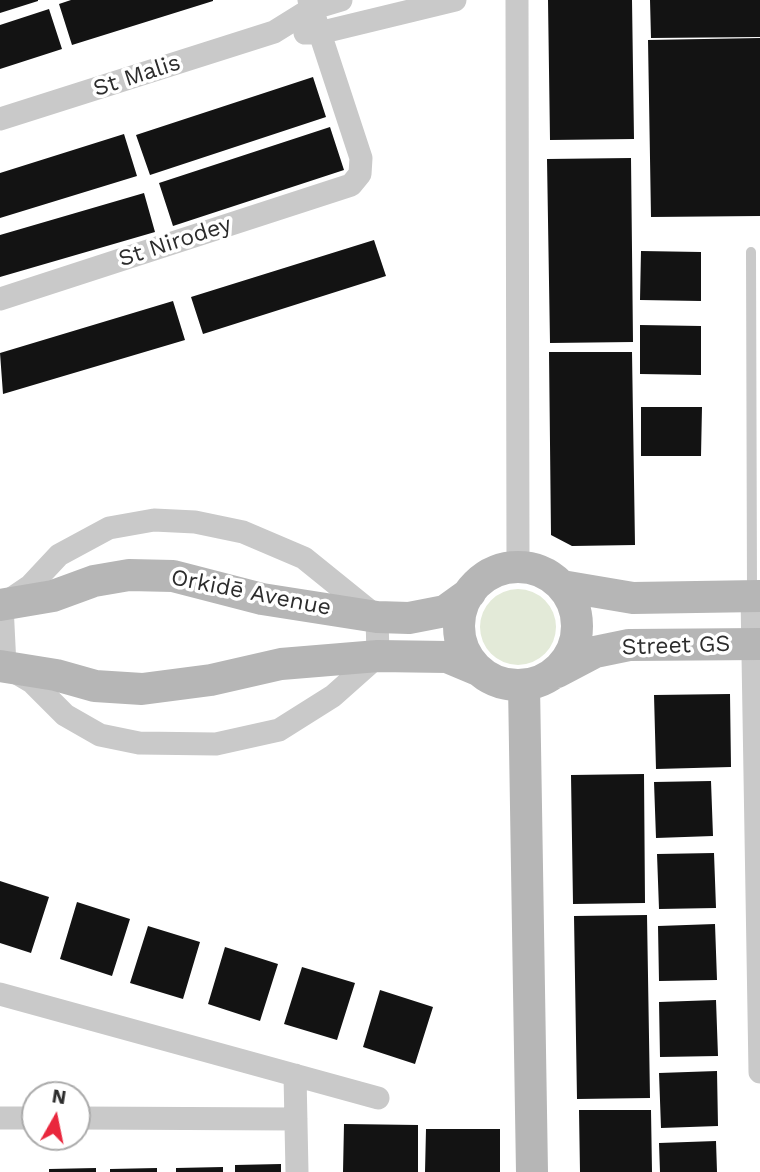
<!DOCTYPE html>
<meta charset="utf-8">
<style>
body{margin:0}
#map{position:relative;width:760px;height:1172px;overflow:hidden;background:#fff;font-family:"Work Sans",sans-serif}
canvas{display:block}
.north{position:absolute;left:21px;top:1081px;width:70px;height:70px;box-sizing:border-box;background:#fff;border:2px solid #ababab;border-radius:50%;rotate:9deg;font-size:19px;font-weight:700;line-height:28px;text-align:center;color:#2c2c2c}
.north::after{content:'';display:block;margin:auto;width:24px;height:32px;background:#e9273d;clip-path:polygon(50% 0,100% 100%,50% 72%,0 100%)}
</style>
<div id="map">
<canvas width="760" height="1172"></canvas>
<div class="north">N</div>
</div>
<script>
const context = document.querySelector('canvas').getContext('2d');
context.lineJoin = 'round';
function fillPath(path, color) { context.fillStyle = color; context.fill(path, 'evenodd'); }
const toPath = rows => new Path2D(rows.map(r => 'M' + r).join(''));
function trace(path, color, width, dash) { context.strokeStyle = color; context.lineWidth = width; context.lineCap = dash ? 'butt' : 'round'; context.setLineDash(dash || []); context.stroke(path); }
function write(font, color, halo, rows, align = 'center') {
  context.font = font + ' "Work Sans",sans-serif'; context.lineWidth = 7; context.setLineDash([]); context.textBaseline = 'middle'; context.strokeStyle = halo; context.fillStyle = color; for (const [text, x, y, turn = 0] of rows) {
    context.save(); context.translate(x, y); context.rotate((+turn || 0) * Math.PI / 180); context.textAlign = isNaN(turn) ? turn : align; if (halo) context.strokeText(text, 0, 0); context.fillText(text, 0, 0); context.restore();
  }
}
const green = toPath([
 '480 627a38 38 0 1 1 76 0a38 38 0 1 1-76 0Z'
]);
const building = toPath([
 [0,0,38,0,38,1,0,13],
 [71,0,213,0,213,1,72,45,59,4],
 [548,0,632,0,634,139,550,140],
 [650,0,760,0,760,37,651,38],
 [49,9,62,49,0,69,0,25],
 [760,38,760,216,651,217,648,40],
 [313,77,326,117,150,175,136,135],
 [330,127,344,170,173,226,159,183],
 [124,134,137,176,0,218,0,173],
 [631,158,633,342,550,343,547,159],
 [144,193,155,232,0,277,0,235],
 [374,240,386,276,203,334,191,297],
 [641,251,701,252,701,301,640,300],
 [173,301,185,340,3,394,0,353],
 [640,325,701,326,701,375,640,374],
 [549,352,632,352,635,545,572,546,551,535],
 [641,407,702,407,701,456,641,456],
 [730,694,731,767,656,769,654,695],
 [644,774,645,903,573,904,571,775],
 [711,781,713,836,656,838,654,782],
 [714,853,716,908,659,909,657,854],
 [0,881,49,897,31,953,0,943],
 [77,902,130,919,112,976,60,959],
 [647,915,650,1098,577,1099,574,916],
 [715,924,717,980,659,981,658,926],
 [148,926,200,942,183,999,130,983],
 [225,947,278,964,260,1021,208,1004],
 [302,967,355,983,337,1040,284,1024],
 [380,990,433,1007,415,1064,363,1047],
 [716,1000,718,1056,660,1057,659,1002],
 [717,1071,718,1126,661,1128,659,1073],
 [579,1110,651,1110,652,1172,580,1172],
 [344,1124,418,1125,418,1172,343,1172],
 [426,1129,500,1129,500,1172,425,1172],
 [716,1141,717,1172,660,1172,659,1143],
 [281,1164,281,1172,235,1172,235,1165],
 [223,1167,223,1172,176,1172,176,1168],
 [96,1168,96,1172,49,1172,49,1169],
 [157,1168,157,1172,110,1172,110,1169]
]);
const lane = toPath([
 [751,252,752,593]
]);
const street = toPath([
 [517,0,518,567],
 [305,33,319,33,455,0],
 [0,119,274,32,311,9,341,0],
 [0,299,351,185,360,174,361,158,309,0],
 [154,520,195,522,243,532,304,558,377,617,378,656,333,696,279,730,216,744,139,743,100,735,65,715,32,682,5,666,2,605,30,586,59,555,109,528,154,520],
 [752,596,760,1072],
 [0,994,378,1098],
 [295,1075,297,1172],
 [0,1118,35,1118],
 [77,1118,296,1119]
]);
const secondary = toPath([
 '459 626a59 59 0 1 1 118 0a59 59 0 1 1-118 0Z',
 [562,586,633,598,760,596],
 [0,605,53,596,94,581,129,575,173,576,262,599,377,617,409,618,445,611,470,593],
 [0,666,56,675,95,686,142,689,211,680,281,664,378,656,447,657,478,670],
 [557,672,595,652,629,645,760,644],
 [524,685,532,1172]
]);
const streetNames = [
 ["St Malis",137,76,-18],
 ["St Nirodey",175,242,-18],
 ["Orkidē Avenue",251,593,11],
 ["Street GS",676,646,-2]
];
fillPath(green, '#e3ead8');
fillPath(building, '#131313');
trace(lane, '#c9c9c9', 10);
trace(street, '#c9c9c9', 23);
trace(secondary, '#b6b6b6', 32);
write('23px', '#2c2c2c', '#fff', streetNames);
</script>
